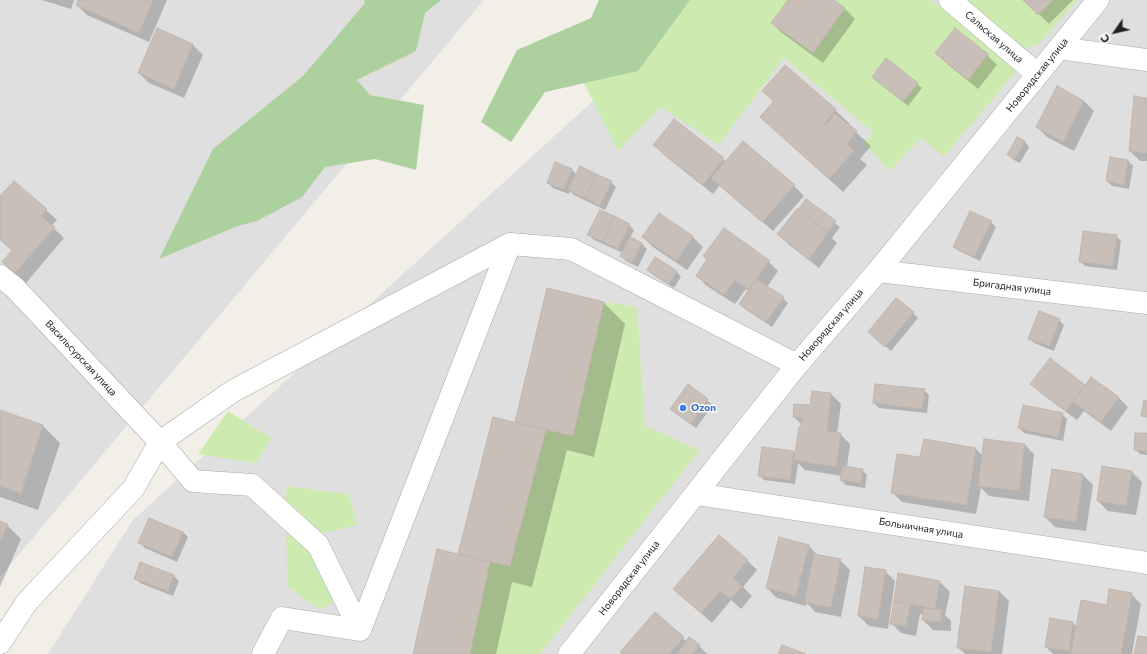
<!DOCTYPE html>
<meta charset="utf-8">
<style>
body{margin:0}
#map{position:relative;width:1147px;height:654px;overflow:hidden;background:#f2efe9;font-family:Commissioner,sans-serif}
canvas{display:block}
.north{position:absolute;left:1095px;top:12px;width:40px;height:40px;-webkit-text-stroke:3px #fff;paint-order:stroke;rotate:236deg;font-size:11px;font-weight:700;line-height:16px;text-align:center;color:#222}
.north::after{content:'';display:block;margin:auto;width:14px;height:18px;background:#222;clip-path:polygon(50% 0,100% 100%,50% 72%,0 100%)}
</style>
<div id="map">
<canvas width="1147" height="654"></canvas>
<div class="north">С</div>
</div>
<script>
const context = document.querySelector('canvas').getContext('2d');
context.lineJoin = 'round';
function fillPath(path, color) { context.fillStyle = color; context.fill(path, 'evenodd'); }
const toPath = rows => new Path2D(rows.map(r => 'M' + r).join(''));
function trace(path, color, width, dash) { context.strokeStyle = color; context.lineWidth = width; context.lineCap = dash ? 'butt' : 'round'; context.setLineDash(dash || []); context.stroke(path); }
function write(font, color, halo, rows, align = 'center') {
  context.font = font + ' Commissioner,sans-serif'; context.lineWidth = 3; context.setLineDash([]); context.textBaseline = 'middle'; context.strokeStyle = halo; context.fillStyle = color; for (const [text, x, y, turn = 0] of rows) {
    context.save(); context.translate(x, y); context.rotate((+turn || 0) * Math.PI / 180); context.textAlign = isNaN(turn) ? turn : align; if (halo) context.strokeText(text, 0, 0); context.fillText(text, 0, 0); context.restore();
  }
}
const residential = toPath([
 [0,0,484,0,0,577],
 [691,0,1147,0,1147,654,48,654,133,520,594,100]
]);
const grass = toPath([
 [690,0,931,0,1017,70,944,157,921,138,890,171,864,143,873,132,784,58,719,145,661,107,618,151,584,83,638,71],
 [963,0,1077,0,1039,44,1023,49],
 [604,302,637,307,645,426,700,450,540,654,470,654,490,562,510,566,546,430,573,435],
 [228,411,271,438,256,463,198,454],
 [286,486,349,494,357,525,323,533,313,563,336,600,321,610,287,586]
]);
const forest = toPath([
 [364,0,441,0,425,13,416,51,357,80,370,95,424,105,416,170,375,159,325,167,302,197,257,221,238,226,159,259,213,149,303,76,365,3],
 [599,0,690,0,638,71,545,92,511,142,481,122,517,50,591,18]
]);
const shadow = toPath([
 [42,0,74,0,71,9],
 [79,0,167,0,149,42,87,15,77,5],
 [789,0,832,0,845,9,855,19,823,63,782,33,772,23],
 [1025,0,1073,0,1049,24],
 [955,29,987,55,997,65,978,89,946,63,936,53],
 [193,45,203,55,184,98,149,83,139,73],
 [785,66,835,110,850,124,848,125,871,146,860,159,867,165,843,192,761,117,774,102,763,91],
 [873,77,917,84,922,88,908,106],
 [1147,99,1147,161,1140,161,1130,151],
 [1084,101,1094,111,1074,151,1047,137,1037,127],
 [1018,138,1025,142,1029,147,1020,163,1014,160,1009,155],
 [655,145,723,159,726,162,794,186,804,196,773,231,720,185,713,194,664,155],
 [1111,158,1128,161,1133,166,1129,189,1112,186,1107,181],
 [572,170,577,175,611,182,616,187,605,210,574,195,570,191,569,194,553,188,548,183],
 [14,182,57,220,51,226,64,238,26,283,3,262,13,251,0,240,0,198],
 [806,200,840,227,832,238,837,243,819,268,788,244,778,234],
 [659,214,693,237,703,247,687,270,653,247,643,237],
 [991,222,996,227,980,261,959,251,954,246],
 [629,225,634,230,630,238,642,244,647,249,638,267,626,261,621,256,623,253,594,240,589,235],
 [1116,236,1121,241,1117,270,1085,266,1080,261],
 [708,259,768,261,778,271,767,287,783,298,788,303,772,327,745,309,740,304,749,291,746,289,735,304,707,286,697,276],
 [648,270,677,272,681,277,674,288,653,275],
 [547,290,604,303,625,324,594,457,567,450,532,587,512,582,496,654,414,654,459,555,494,418,516,423],
 [913,313,918,318,891,351,869,332],
 [1059,320,1064,325,1054,351,1034,343,1029,338],
 [1050,359,1085,386,1118,397,1128,407,1111,431,1084,411,1077,420,1042,394,1032,384],
 [688,386,713,405,696,428,671,409],
 [924,390,929,395,927,413,879,408,874,403],
 [813,392,831,394,841,404,837,434,840,434,850,444,847,467,862,470,867,475,865,488,846,485,841,480,842,476,805,470,798,463,795,484,764,480,759,475,793,452,796,455,802,425,794,417,811,406],
 [0,411,43,426,60,443,38,510,0,497],
 [1062,414,1067,419,1063,441,1024,433,1019,428],
 [1147,434,1147,455,1140,454,1135,449],
 [1024,444,1034,454,1029,501,989,496,981,488,976,514,902,502,892,492,921,458,976,449,983,456],
 [1132,472,1142,482,1136,515,1108,511,1098,501],
 [1083,475,1093,485,1086,531,1055,527,1045,517],
 [0,522,7,525,21,539,0,587],
 [183,532,188,537,177,562,145,548,140,543],
 [780,538,809,546,818,556,840,560,850,570,841,617,815,612,807,603,806,606,777,598,767,588],
 [747,560,757,570,743,587,752,596,741,609,731,600,712,623,674,589],
 [885,571,895,581,888,629,869,626,859,616],
 [899,575,940,582,950,592,945,615,951,621,951,631,933,630,923,620,924,614,920,614,916,636,901,633,891,623],
 [174,576,179,581,173,596,140,583,135,578],
 [965,587,999,591,1009,601,1002,654,965,654,958,647],
 [1131,594,1141,604,1132,654,1053,654,1046,647,1050,620,1073,623,1077,627,1107,606],
 [655,613,687,642,699,646,707,654,624,654]
]);
const building = toPath([
 [78,0,153,0,139,33,76,5,78,0],
 [788,0,834,0,845,8,813,53,771,23,788,0],
 [1023,0,1053,0,1038,15,1023,0],
 [157,28,193,44,174,89,138,73,157,28],
 [955,28,988,54,968,80,935,53,955,28],
 [886,58,918,83,903,102,872,77,886,58],
 [785,65,836,109,824,124,826,125,835,114,857,131,847,144,854,151,829,179,760,117,774,101,762,91,785,65],
 [1057,86,1084,101,1063,142,1036,127,1057,86],
 [1134,96,1147,98,1147,153,1129,151,1134,96],
 [674,119,724,158,703,185,653,145,674,119],
 [1017,137,1025,141,1015,159,1007,155,1017,137],
 [743,141,795,185,762,222,711,178,743,141],
 [1110,157,1128,160,1124,185,1106,181,1110,157],
 [555,162,572,169,564,190,547,183,555,162],
 [580,166,596,174,585,198,568,190,580,166],
 [596,174,612,181,600,206,585,198,596,174],
 [14,181,47,209,12,250,0,239,0,196,14,181],
 [806,199,836,221,828,232,798,210,806,199],
 [797,209,828,233,809,259,777,234,797,209],
 [600,210,614,216,603,242,587,235,600,210],
 [970,211,992,221,974,257,953,247,970,211],
 [659,213,693,236,677,261,642,237,659,213],
 [41,216,55,227,15,273,2,262,41,216],
 [614,216,630,224,618,249,603,242,614,216],
 [724,228,769,260,749,290,735,280,724,295,696,276,707,259,703,256,724,228],
 [1083,231,1117,235,1113,266,1079,262,1083,231],
 [630,237,642,243,632,263,620,256,630,237],
 [655,257,677,271,669,284,647,270,655,257],
 [756,279,784,297,766,322,739,304,756,279],
 [547,288,604,302,573,436,515,422,547,288],
 [896,298,914,312,885,347,868,332,896,298],
 [1039,311,1060,319,1050,346,1028,339,1039,311],
 [1050,358,1085,385,1066,411,1030,384,1050,358],
 [1091,377,1119,397,1101,422,1073,402,1091,377],
 [688,384,708,399,691,424,670,409,688,384],
 [875,384,925,389,922,409,873,403,875,384],
 [812,391,831,393,827,431,841,433,836,467,794,460,799,427,801,427,802,418,793,417,794,404,810,405,812,391],
 [1144,400,1147,401,1147,417,1141,416,1144,400],
 [1023,405,1063,413,1058,437,1018,428,1023,405],
 [0,410,43,425,21,494,0,486,0,410],
 [493,417,546,430,510,566,458,554,493,417],
 [1135,433,1147,433,1147,451,1134,450,1135,433],
 [924,439,976,448,967,505,891,493,897,454,920,457,924,439],
 [984,439,1025,444,1019,491,978,486,984,439],
 [762,447,794,451,790,480,758,476,762,447],
 [843,466,863,469,861,483,840,480,843,466],
 [1102,466,1132,471,1126,506,1097,501,1102,466],
 [1052,469,1083,474,1076,522,1044,517,1052,469],
 [149,518,183,532,172,557,138,543,149,518],
 [0,521,8,524,0,541,0,521],
 [719,535,748,560,733,578,742,586,731,599,720,591,701,613,673,589,719,535],
 [779,537,809,545,796,596,766,588,779,537],
 [437,549,490,562,470,654,413,654,437,549],
 [814,554,841,559,831,607,804,602,814,554],
 [140,562,174,575,168,591,134,579,140,562],
 [865,567,886,570,878,619,858,616,865,567],
 [898,573,940,581,935,609,894,601,898,573],
 [965,586,999,591,991,652,957,648,965,586],
 [1109,589,1132,593,1121,654,1071,654,1081,600,1107,605,1109,589],
 [894,601,910,604,906,626,890,624,894,601],
 [923,608,942,610,941,622,922,620,923,608],
 [655,612,684,637,669,654,623,654,620,652,655,612],
 [1050,618,1073,622,1069,651,1045,647,1050,618],
 [1138,636,1147,637,1147,654,1134,654,1138,636],
 [689,637,700,645,693,654,677,654,689,637],
 [782,645,806,654,778,654,782,645]
]);
const minor = toPath([
 [950,0,1037,74],
 [1059,48,1147,60],
 [878,271,1147,303],
 [0,276,15,288,160,442,193,481,252,485,318,545,360,630,510,244,571,249,797,365],
 [696,494,1147,563],
 [0,643,27,602,133,489,160,442,233,391,510,244],
 [263,654,282,618,360,630],
 [569,654,797,365,878,271,1098,0]
]);
const markers = [
 [683,408,4,"#3f7fe0"]
];
const streetNames = [
 ["Сальская улица",994,37,41],
 ["Новорядская улица",1037,75,-51],
 ["Бригадная улица",1012,287,7],
 ["Новорядская улица",831,325,-49],
 ["Васильсурская улица",81,358,47],
 ["Больничная улица",921,528,9],
 ["Новорядская улица",629,578,-52]
];
const shopNames = [
 ["Ozon",691,408]
];
fillPath(residential, '#e0dfdf');
fillPath(grass, '#cdebb0');
fillPath(forest, '#add19e');
fillPath(shadow, '#0003');
fillPath(building, '#c7bfb8');
trace(building, '#c4b6ab', 1);
trace(minor, '#a9a9a9', 23);
trace(minor, '#fff', 22);
for (const [x, y, r, color] of markers) { const dot = new Path2D(); dot.arc(x, y, r, 0, 2 * Math.PI); context.fillStyle = color; context.fill(dot); trace(dot, '#fff', 1.5); }
write('10px', '#222', '#fff', streetNames);
write('bold 10px', '#366cbe', '#fff', shopNames, 'left');
</script>
